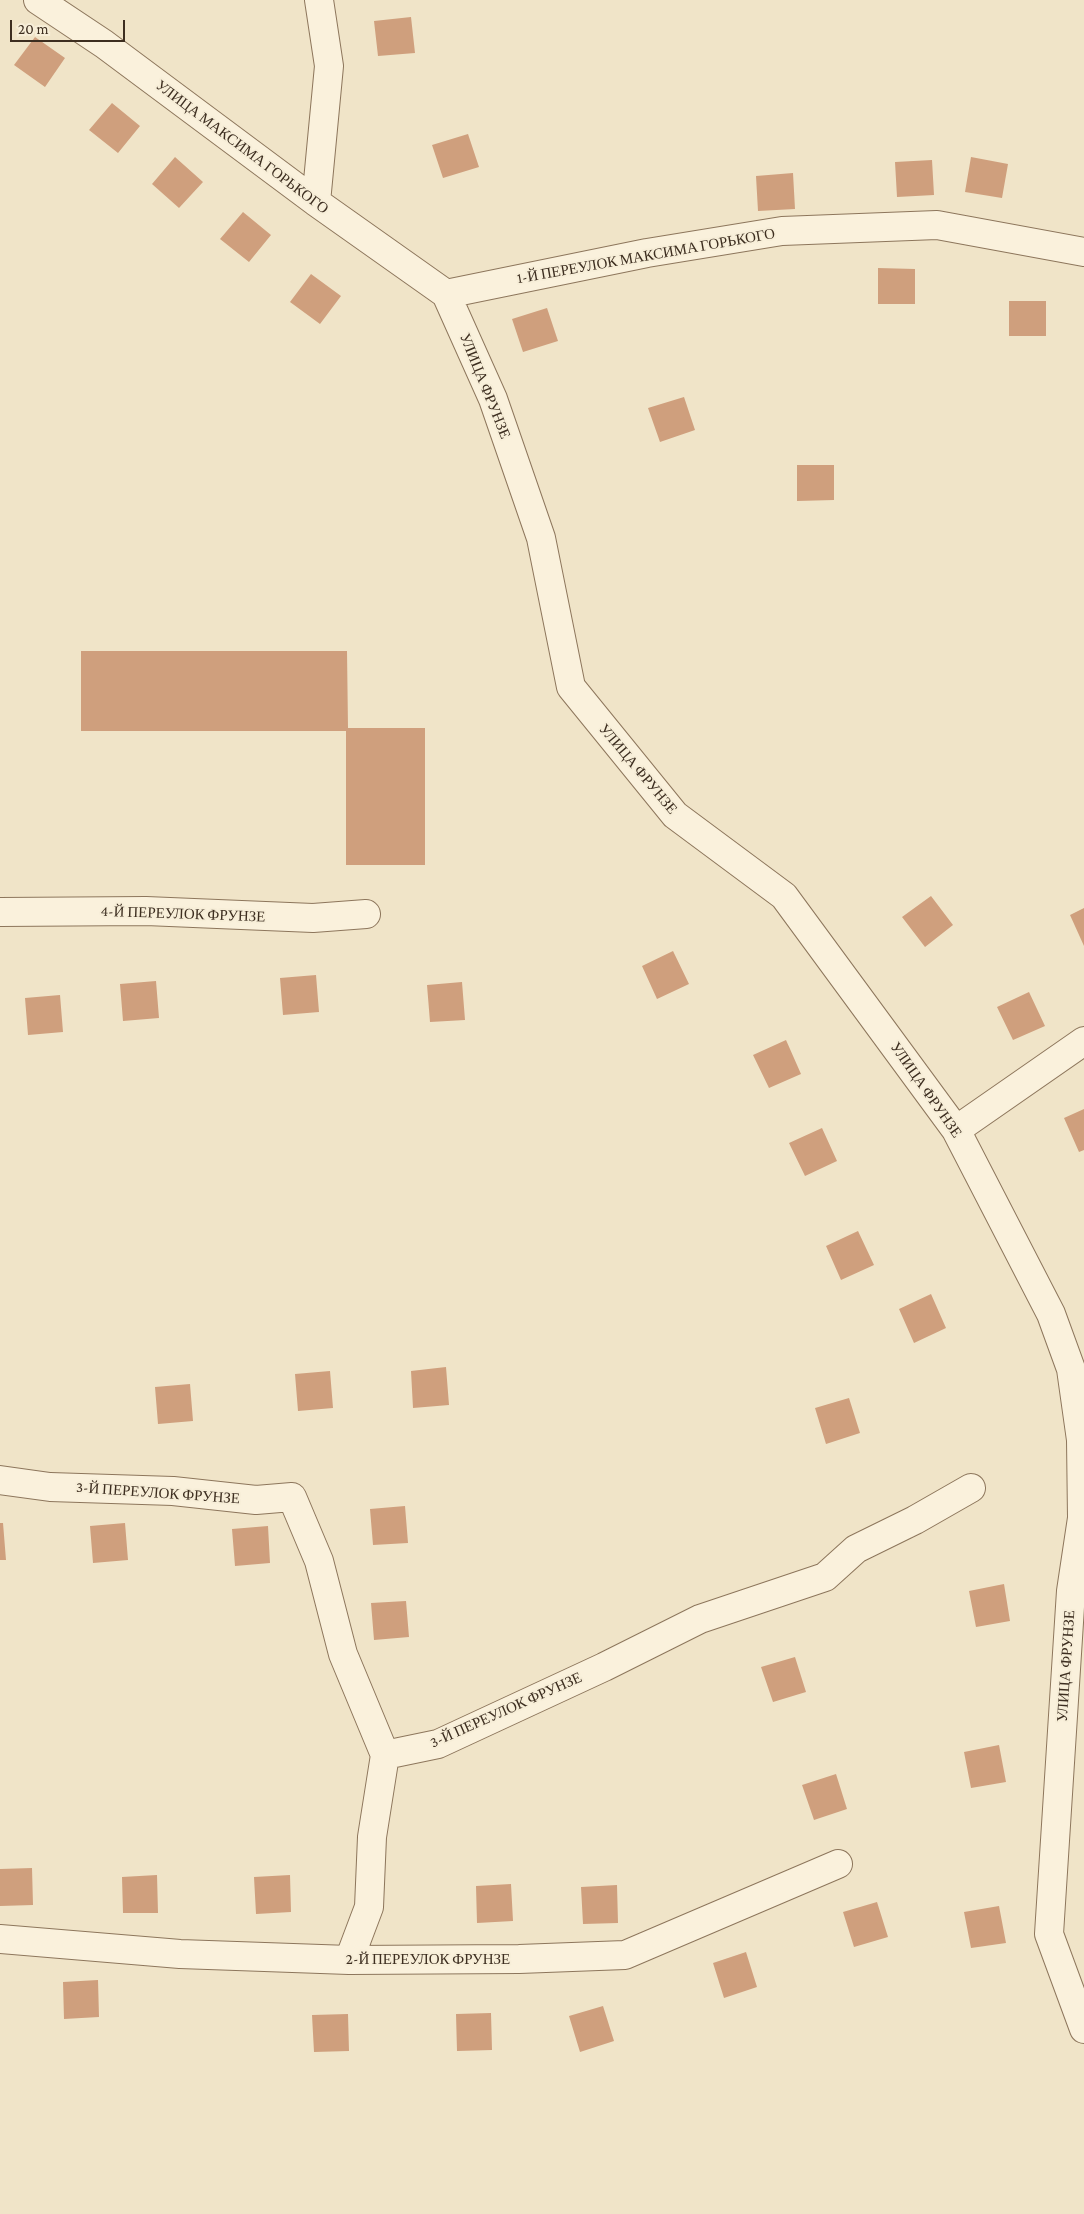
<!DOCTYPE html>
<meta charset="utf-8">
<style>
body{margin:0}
#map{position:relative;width:1084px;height:2214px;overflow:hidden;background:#f0e4c8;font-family:"Crimson Pro",serif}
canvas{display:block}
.scale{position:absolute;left:10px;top:20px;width:115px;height:22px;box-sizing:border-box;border:2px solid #3d2e20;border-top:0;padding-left:6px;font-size:15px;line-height:18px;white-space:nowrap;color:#3d2e20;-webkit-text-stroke:4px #f7eed8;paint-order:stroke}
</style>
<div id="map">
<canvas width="1084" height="2214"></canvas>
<div class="scale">20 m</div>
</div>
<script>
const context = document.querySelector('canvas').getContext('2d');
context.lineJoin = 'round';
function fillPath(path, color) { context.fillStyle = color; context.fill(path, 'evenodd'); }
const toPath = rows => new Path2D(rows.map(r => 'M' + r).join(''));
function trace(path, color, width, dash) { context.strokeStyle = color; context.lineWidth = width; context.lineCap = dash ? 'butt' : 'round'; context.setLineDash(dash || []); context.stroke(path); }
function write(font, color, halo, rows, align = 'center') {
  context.font = font + ' "Crimson Pro",serif'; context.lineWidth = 4; context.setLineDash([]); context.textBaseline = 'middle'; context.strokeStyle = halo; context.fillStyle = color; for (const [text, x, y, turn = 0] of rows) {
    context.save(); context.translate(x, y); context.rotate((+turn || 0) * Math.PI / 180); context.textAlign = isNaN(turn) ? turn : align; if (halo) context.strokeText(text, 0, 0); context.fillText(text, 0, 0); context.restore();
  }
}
const building = toPath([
 [411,17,415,53,378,56,374,21],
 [35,37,65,58,45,87,14,65],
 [112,103,140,126,118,153,89,130],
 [468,134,479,167,443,178,432,145],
 [175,157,203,182,179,208,152,184],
 [971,157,1008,164,1002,198,965,192],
 [932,160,934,195,897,197,895,162],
 [793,173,795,209,758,211,756,176],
 [243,212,271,235,249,262,220,239],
 [878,268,915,269,915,304,878,304],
 [311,274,341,296,320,324,290,302],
 [1009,301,1046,301,1046,336,1009,336],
 [547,308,558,341,523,352,512,319],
 [684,397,695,430,660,442,648,408],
 [797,465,834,465,834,500,797,501],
 [81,651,347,651,348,728,425,728,425,865,346,865,346,731,81,731],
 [931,896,953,925,925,947,902,917],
 [1084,908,1084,946,1070,915],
 [673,951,689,984,657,999,642,966],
 [316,975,319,1012,283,1015,280,978],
 [156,981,159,1018,123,1021,120,984],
 [462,982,465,1020,430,1022,427,985],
 [1029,992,1045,1026,1013,1040,997,1007],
 [60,995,63,1032,28,1035,25,998],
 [786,1040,801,1074,769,1088,753,1055],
 [1084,1109,1084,1150,1079,1152,1064,1118],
 [822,1128,837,1161,805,1176,789,1143],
 [858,1231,874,1265,841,1280,826,1246],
 [931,1294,946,1328,914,1343,899,1309],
 [446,1367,449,1405,413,1408,411,1371],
 [330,1371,333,1408,298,1411,295,1374],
 [190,1384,193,1421,158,1424,155,1387],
 [849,1398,860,1433,826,1444,815,1408],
 [405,1506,408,1543,373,1545,370,1509],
 [0,1523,3,1523,6,1560,0,1560],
 [125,1523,128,1560,93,1563,90,1526],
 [268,1526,270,1563,235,1566,232,1529],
 [1004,1584,1010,1621,976,1627,969,1591],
 [406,1601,409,1637,374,1640,371,1603],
 [795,1657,806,1692,773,1702,761,1667],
 [999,1745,1006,1782,971,1788,964,1752],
 [836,1774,847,1809,814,1820,802,1785],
 [32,1868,33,1905,0,1906,0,1869],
 [157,1875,158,1913,123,1913,122,1877],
 [290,1875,291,1912,256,1914,254,1877],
 [511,1884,513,1921,477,1923,476,1886],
 [617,1885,618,1923,583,1924,581,1887],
 [877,1902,888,1937,854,1947,843,1912],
 [999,1906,1006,1943,971,1948,964,1912],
 [746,1952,757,1987,724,1998,713,1963],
 [98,1980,99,2017,64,2019,63,1982],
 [603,2006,614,2041,580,2052,569,2016],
 [491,2013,492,2050,457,2051,456,2014],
 [348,2014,349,2051,314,2052,312,2015]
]);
const minor = toPath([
 [38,0,104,44,316,202,446,294],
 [316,202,329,66,319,0],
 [446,294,493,399,541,538,571,687,675,815,784,896,956,1130,1051,1314,1071,1369,1081,1440,1082,1518,1071,1591,1049,1934,1084,2029],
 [446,294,647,253,782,231,937,225,1084,252],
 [0,912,146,911,313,918,366,914],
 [956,1130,1084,1041],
 [0,1480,50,1487,173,1491,256,1500,292,1497,319,1561,343,1654,385,1755,438,1744,604,1667,700,1619,825,1577,856,1549,915,1520,971,1488],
 [0,1939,180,1954,349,1960,519,1959,625,1955,838,1864],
 [349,1960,369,1907,372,1837,385,1755]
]);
const streetNames = [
 ["УЛИЦА МАКСИМА ГОРЬКОГО",242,147,37],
 ["1-Й ПЕРЕУЛОК МАКСИМА ГОРЬКОГО",646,256,-10],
 ["УЛИЦА ФРУНЗЕ",485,386,68],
 ["УЛИЦА ФРУНЗЕ",638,769,50],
 ["4-Й ПЕРЕУЛОК ФРУНЗЕ",183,914,2],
 ["УЛИЦА ФРУНЗЕ",926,1090,55],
 ["3-Й ПЕРЕУЛОК ФРУНЗЕ",158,1493,4],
 ["УЛИЦА ФРУНЗЕ",1066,1666,-86],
 ["3-Й ПЕРЕУЛОК ФРУНЗЕ",506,1710,-24],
 ["2-Й ПЕРЕУЛОК ФРУНЗЕ",428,1959]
];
fillPath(building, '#cf9f7d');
trace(minor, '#8d765c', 30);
trace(minor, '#faf1dc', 28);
write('15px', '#3d2e20', '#f7eed8', streetNames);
</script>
